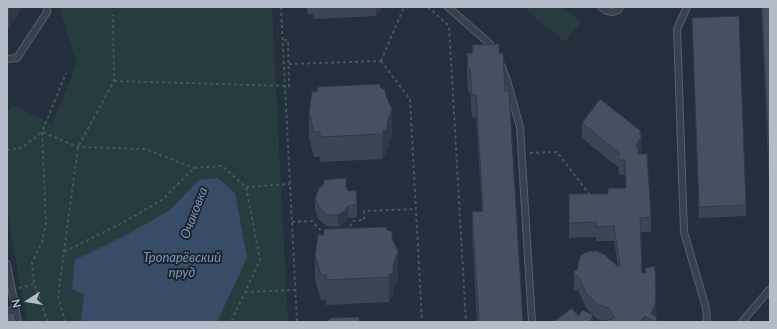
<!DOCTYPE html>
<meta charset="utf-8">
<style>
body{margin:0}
#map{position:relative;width:777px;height:329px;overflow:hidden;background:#242f3e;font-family:Lato,sans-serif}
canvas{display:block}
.frame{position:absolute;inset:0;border:8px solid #b4bcc9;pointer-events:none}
.north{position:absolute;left:8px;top:281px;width:40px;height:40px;-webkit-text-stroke:3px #1d2633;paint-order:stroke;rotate:258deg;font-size:11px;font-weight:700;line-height:16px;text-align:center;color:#b4bcc9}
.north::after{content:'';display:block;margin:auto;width:14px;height:18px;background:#b4bcc9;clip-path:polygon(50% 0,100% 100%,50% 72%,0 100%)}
</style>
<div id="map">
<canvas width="777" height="329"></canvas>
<div class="frame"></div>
<div class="north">N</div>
</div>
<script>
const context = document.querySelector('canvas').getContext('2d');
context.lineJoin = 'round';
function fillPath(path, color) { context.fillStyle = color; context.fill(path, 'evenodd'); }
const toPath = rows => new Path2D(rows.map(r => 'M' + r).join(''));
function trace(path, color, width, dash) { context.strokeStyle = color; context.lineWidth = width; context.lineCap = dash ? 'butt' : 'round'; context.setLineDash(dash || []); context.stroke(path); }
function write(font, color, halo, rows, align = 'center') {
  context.font = font + ' Lato,sans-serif'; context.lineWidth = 4; context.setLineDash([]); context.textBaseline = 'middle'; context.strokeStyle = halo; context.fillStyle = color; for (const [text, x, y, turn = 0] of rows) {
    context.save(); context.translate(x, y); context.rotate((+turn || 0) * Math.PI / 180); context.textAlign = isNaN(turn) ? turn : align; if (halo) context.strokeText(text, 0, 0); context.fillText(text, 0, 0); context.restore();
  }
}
const green = toPath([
 [59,7,272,7,288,322,27,322,7,212,7,114,12,105,52,124,54,120,77,63],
 [529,7,563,7,581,22,565,42,526,10]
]);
const water = toPath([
 [218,178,235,193,247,258,217,322,81,322,84,294,72,289,75,260,128,234,170,210,199,180]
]);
const path = toPath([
 [281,7,297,322],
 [428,7,449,26,466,322],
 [381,61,410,99,422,322],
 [381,61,404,7],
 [289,64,381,61],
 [114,81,289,86,288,40,283,40],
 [7,150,22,148,42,132,78,147,145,149,194,168],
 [530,153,557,152,590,195],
 [246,187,290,184],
 [292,222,312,221,319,229,326,232],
 [345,230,352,224,353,221,364,220,364,211,416,209],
 [64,252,78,147,114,81,113,15],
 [19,288,34,284],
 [245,292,295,290],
 [48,322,34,284,32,263,42,242,46,224,42,132,66,73],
 [65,322,58,296,64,252,122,223,162,200,194,168,222,166,246,187,260,260,231,322]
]);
const service = toPath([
 [448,7,490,44,493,50],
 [601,7,607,11,613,12,618,10,620,7],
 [687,7,677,29,684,232,706,308,707,322],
 [7,59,17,58,47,12,47,7],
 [501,65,507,80,520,127,532,322],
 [7,264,18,322],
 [7,312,16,309],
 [742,322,770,289]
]);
const wall = toPath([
 [7,7,22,7,9,28,7,27],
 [306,7,381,7,381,12,377,13,376,16,314,19,313,14,308,14],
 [761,7,770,7,770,202],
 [692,18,746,205,746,216,699,218],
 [472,45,499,53,505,91,523,322,477,322,472,234,472,212,482,211,476,117,472,118,470,92,468,92,467,76,467,53,472,53],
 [380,87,386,96,392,134,387,149,387,155,383,156,382,159,320,162,320,157,314,157,309,138,309,112],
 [582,123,641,135,642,151,640,154,651,217,651,232,641,232,642,273,645,273,645,268,656,309,655,316,657,322,603,322,605,321,597,319,586,308,578,290,574,291,574,271,618,266,614,241,596,241,596,237,569,238,569,194,608,194,626,188,625,175,619,175,618,167,582,138],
 [346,187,357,205,357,217,348,218,343,224,338,227,327,226,319,220,315,210,315,198],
 [387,230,392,239,398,277,393,291,393,298,389,299,389,302,326,305,326,300,321,300,315,280,315,255]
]);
const shadedWall = toPath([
 [9,7,22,7,9,28],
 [376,7,381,7,381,12,377,13,376,16],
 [392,109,392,134,387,149,387,155,383,156,382,159,383,131,387,124],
 [641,131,641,139,642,136,642,151,638,158,636,145,639,134],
 [348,206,348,218,343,224,338,227,338,215],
 [398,251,398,277,393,291,393,266],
 [393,273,393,298,389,299,389,302,389,274],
 [656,295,656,309,655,319,651,314],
 [593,315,593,322,590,322],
 [645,316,645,322,640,322]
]);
const building = toPath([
 [762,7,770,7,770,182,762,7],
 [739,16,746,205,699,207,692,18,739,16],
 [499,44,499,53,503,53,505,91,509,91,523,322,479,322,472,212,483,211,476,95,472,95,470,69,468,69,467,53,473,53,472,45,499,44],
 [380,84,380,87,385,90,386,96,392,109,387,124,387,130,383,131,382,134,320,137,320,132,314,132,309,112,312,92,317,92,318,87,380,84],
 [600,99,641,131,639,134,642,136,636,145,638,147,638,154,647,154,651,217,640,218,642,273,646,273,645,268,655,266,656,295,655,304,651,314,657,317,655,322,645,316,640,322,603,322,615,318,609,308,597,304,586,293,578,276,574,276,574,271,577,270,579,260,581,255,590,251,596,251,604,254,618,267,620,265,614,226,596,227,596,222,569,223,569,194,608,194,608,188,626,188,625,160,619,160,618,157,620,154,582,123,600,99],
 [346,178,346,187,348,191,356,190,357,205,348,206,343,212,338,215,327,215,319,208,315,198,319,188,324,184,323,180,346,178],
 [386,227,387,230,392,232,392,239,398,251,393,266,393,273,389,274,389,277,326,280,326,275,321,275,315,255,318,235,324,235,324,229,386,227],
 [572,308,578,316,583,310,593,315,590,321,591,322,553,322,572,308],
 [14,313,16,322,7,322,7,314,14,313],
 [359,317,359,322,327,322,331,318,359,317]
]);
const waterNames = [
 ["Очаковка",194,213,-69],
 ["Тропарёвский",182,258],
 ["пруд",182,273]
];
fillPath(green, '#263c3f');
fillPath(water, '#394c67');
trace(service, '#565f6c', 8);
trace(path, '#44595c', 2, [3, 3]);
trace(service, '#38414e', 6);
fillPath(wall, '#3b4654');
fillPath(shadedWall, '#303945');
fillPath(building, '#455162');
trace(building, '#303945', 1);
write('italic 13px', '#7c92b1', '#1d2633', waterNames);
</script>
